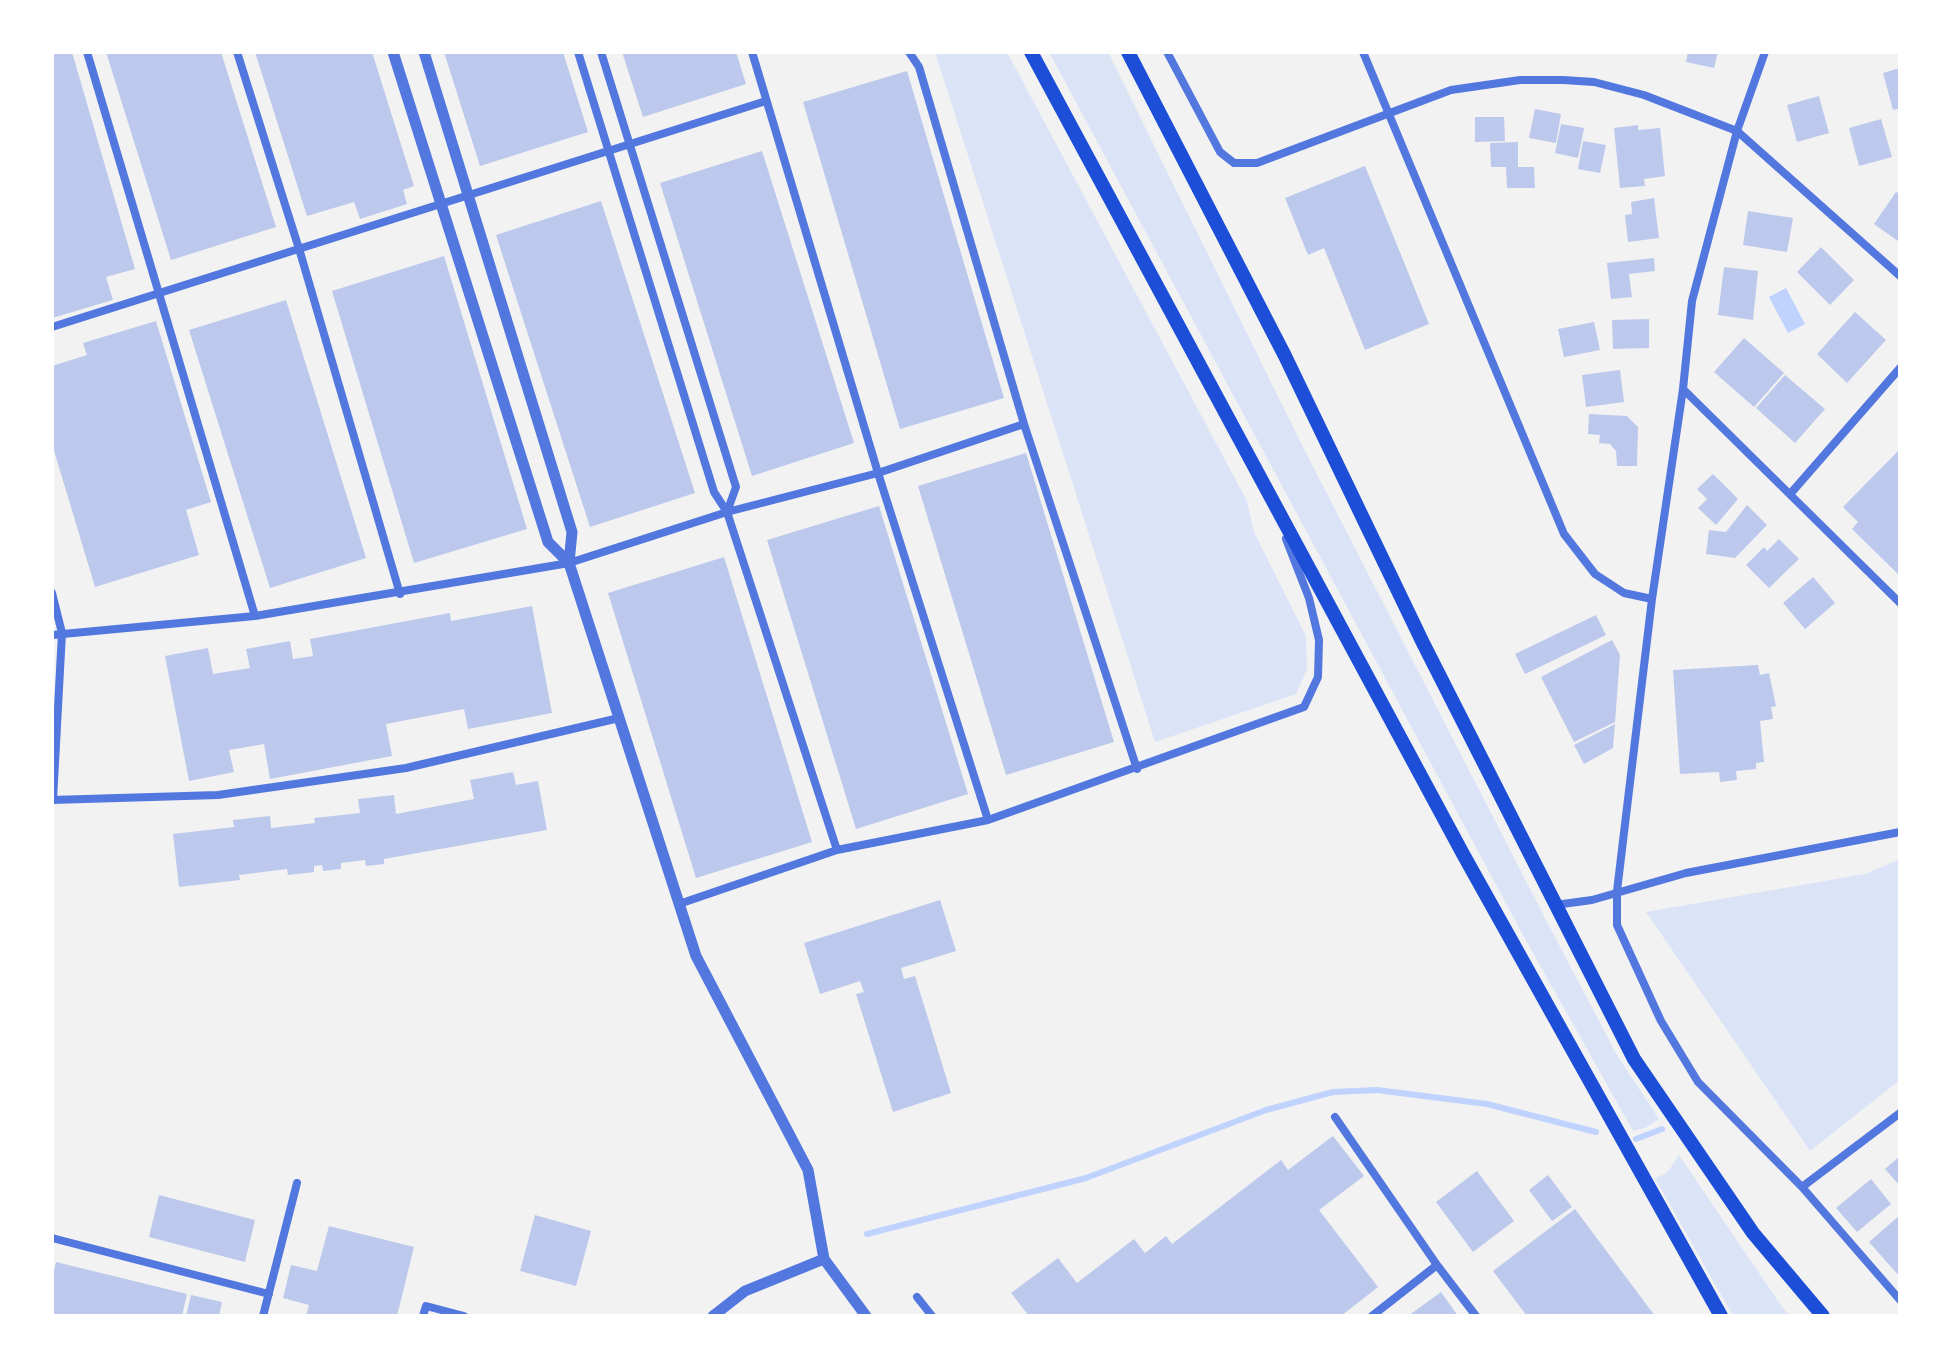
<!DOCTYPE html>
<style>
body{margin:0}
#map{position:relative;width:1952px;height:1368px;overflow:hidden;background:#f2f2f2;font-family:Ubuntu,sans-serif}
canvas{display:block}
.frame{position:absolute;inset:0;border:54px solid #fff;pointer-events:none}
</style>
<div id="map">
<canvas width="1952" height="1368"></canvas>
<div class="frame"></div>
</div>
<script>
const context = document.querySelector('canvas').getContext('2d');
context.lineJoin = 'round';
function fillPath(path, color) { context.fillStyle = color; context.fill(path, 'evenodd'); }
const toPath = rows => new Path2D(rows.map(r => 'M' + r).join(''));
function trace(path, color, width, dash) { context.strokeStyle = color; context.lineWidth = width; context.lineCap = dash ? 'butt' : 'round'; context.setLineDash(dash || []); context.stroke(path); }
const green = toPath([
 [935,52,1007,52,1247,501,1254,532,1306,636,1307,669,1296,694,1155,742],
 [1049,52,1108,52,1303,447,1547,922,1618,1057,1659,1119,1645,1128,1633,1131,1523,935],
 [1900,859,1900,1080,1810,1151,1646,912,1865,874],
 [1679,1155,1780,1304,1790,1316,1733,1316,1655,1178,1667,1173]
]);
const water = toPath([
 [1786,288,1805,324,1788,333,1769,297]
]);
const stream = toPath([
 [1636,1139,1662,1129],
 [867,1234,1086,1178,1266,1110,1333,1092,1377,1090,1487,1104,1596,1132]
]);
const building = toPath([
 [52,52,72,52,135,269,106,277,113,300,52,318],
 [106,52,221,52,276,227,171,260],
 [255,52,372,52,414,186,403,190,407,204,360,219,354,202,307,216],
 [444,52,563,52,588,132,480,166],
 [622,52,736,52,746,84,643,117],
 [1688,52,1718,52,1714,68,1686,62],
 [1900,68,1900,108,1893,110,1883,73],
 [907,71,1004,398,900,429,803,102],
 [1819,96,1829,133,1797,142,1787,105],
 [1535,109,1561,114,1556,143,1529,138],
 [1475,117,1504,117,1505,141,1475,142],
 [1881,119,1892,157,1859,166,1849,128],
 [1561,124,1584,128,1578,158,1555,153],
 [1638,125,1638,130,1660,128,1665,176,1644,179,1645,186,1620,188,1614,128],
 [1583,141,1606,145,1600,173,1578,169],
 [1518,142,1518,167,1534,167,1535,188,1507,188,1506,167,1491,167,1490,143],
 [762,151,854,443,752,476,660,183],
 [1365,166,1429,324,1365,350,1324,248,1308,255,1285,198],
 [1896,192,1900,194,1898,241,1874,224],
 [1654,198,1659,238,1628,242,1625,215,1632,214,1631,202],
 [601,201,695,493,590,527,496,235],
 [1748,211,1793,218,1787,252,1743,245],
 [1821,247,1854,280,1830,305,1797,272],
 [444,256,527,529,414,563,332,291],
 [1654,258,1655,271,1629,274,1632,297,1611,299,1607,263],
 [1724,267,1758,271,1753,320,1718,315],
 [286,300,366,558,270,588,189,330],
 [1855,312,1886,340,1847,383,1817,354],
 [1649,319,1649,348,1613,349,1612,320],
 [156,321,211,502,186,510,199,555,95,587,52,444,52,366,87,355,83,343],
 [1594,322,1600,350,1564,357,1558,329],
 [1744,338,1784,373,1754,407,1714,372],
 [1620,370,1624,402,1586,407,1582,375],
 [1785,375,1825,409,1795,443,1756,408],
 [1589,414,1627,416,1638,427,1637,466,1617,466,1616,451,1610,444,1599,443,1600,435,1588,434],
 [1900,449,1900,576,1852,529,1858,522,1843,507],
 [1026,453,1114,742,1006,775,918,486],
 [1713,474,1738,499,1716,525,1698,508,1707,499,1697,489],
 [1747,505,1767,525,1735,558,1706,554,1709,530,1726,532],
 [879,506,968,794,856,829,767,540],
 [1779,539,1799,559,1769,588,1746,565,1764,547,1767,551],
 [724,557,812,842,696,878,608,593],
 [1813,577,1835,603,1805,629,1783,603],
 [532,606,552,713,468,729,464,709,386,724,392,756,270,779,264,744,229,750,234,772,189,781,165,656,208,648,213,674,250,668,246,649,290,641,293,659,313,656,310,639,450,613,451,621],
 [1596,615,1606,635,1525,674,1515,654],
 [1612,640,1620,655,1615,722,1574,742,1541,677],
 [1758,665,1760,675,1769,673,1776,706,1771,707,1773,719,1760,721,1764,762,1756,763,1756,769,1736,771,1737,780,1720,782,1719,772,1680,774,1673,670],
 [1615,724,1613,748,1584,764,1574,745],
 [513,772,516,785,538,781,547,830,384,859,384,864,366,866,365,860,341,863,341,869,323,871,322,865,314,866,314,872,288,875,287,869,239,875,240,880,179,887,173,834,234,827,233,820,270,816,271,828,315,823,314,818,360,813,358,799,394,795,396,814,474,799,470,780],
 [940,900,956,951,901,968,904,979,915,976,951,1093,893,1112,856,994,864,992,860,981,820,994,804,943],
 [1333,1136,1364,1176,1319,1210,1378,1287,1341,1316,1029,1316,1011,1293,1058,1258,1077,1283,1134,1239,1145,1253,1166,1236,1172,1244,1281,1160,1288,1170],
 [1900,1156,1900,1186,1885,1169],
 [1477,1171,1514,1221,1473,1252,1436,1202],
 [1548,1175,1572,1207,1552,1221,1529,1190],
 [1871,1179,1891,1204,1857,1232,1836,1208],
 [159,1195,255,1220,245,1262,149,1237],
 [1575,1209,1655,1316,1527,1316,1493,1271],
 [535,1215,591,1231,576,1286,520,1271],
 [1900,1215,1900,1277,1869,1242],
 [329,1226,414,1247,397,1316,306,1316,309,1305,283,1298,291,1265,317,1271],
 [56,1262,187,1294,182,1316,52,1316,52,1279],
 [1441,1292,1458,1316,1408,1316],
 [191,1295,222,1302,219,1316,186,1316]
]);
const minor = toPath([
 [87,52,255,616],
 [237,52,300,252,400,594],
 [578,52,714,492,727,512,837,850],
 [601,52,736,487,727,512],
 [752,52,878,473,988,820],
 [909,52,919,67,1024,424,1137,769],
 [1167,52,1220,152,1234,163,1257,163,1451,90,1520,80,1563,80,1594,82,1644,95,1737,131,1900,276],
 [1363,52,1564,534,1595,574,1624,593,1652,599],
 [1765,52,1737,131,1692,301,1683,389,1652,599,1617,891,1617,925,1661,1021,1698,1082,1802,1187,1900,1300],
 [52,327,766,101],
 [1683,389,1900,603],
 [1791,493,1900,368],
 [52,593,62,633,53,800],
 [52,635,255,616,569,563,727,512,878,473,1024,424],
 [52,800,218,795,406,768,619,718],
 [679,904,837,850,988,820,1304,707,1318,677,1319,640,1309,598,1286,539],
 [1555,905,1592,900,1686,873,1900,832],
 [1335,1117,1437,1265],
 [1802,1187,1900,1113],
 [52,1238,269,1294],
 [917,1297,932,1316],
 [263,1316,297,1183],
 [423,1316,426,1306,464,1316],
 [1372,1316,1437,1265,1476,1316]
]);
const tertiary = toPath([
 [393,52,548,542,569,563],
 [424,52,572,532,569,563,696,956,808,1170,824,1259,866,1316],
 [713,1316,745,1291,824,1259]
]);
const trunk = toPath([
 [1031,52,1463,854,1721,1316],
 [1128,52,1285,356,1423,643,1634,1059,1753,1233,1823,1316]
]);
fillPath(green, '#dbe4f7');
fillPath(water, '#bfd3fe');
trace(stream, '#bfd3fe', 6);
fillPath(building, '#bdc9ec');
trace(minor, '#5277de', 8);
trace(tertiary, '#5277de', 11);
trace(trunk, '#1d4ed8', 14);
</script>
